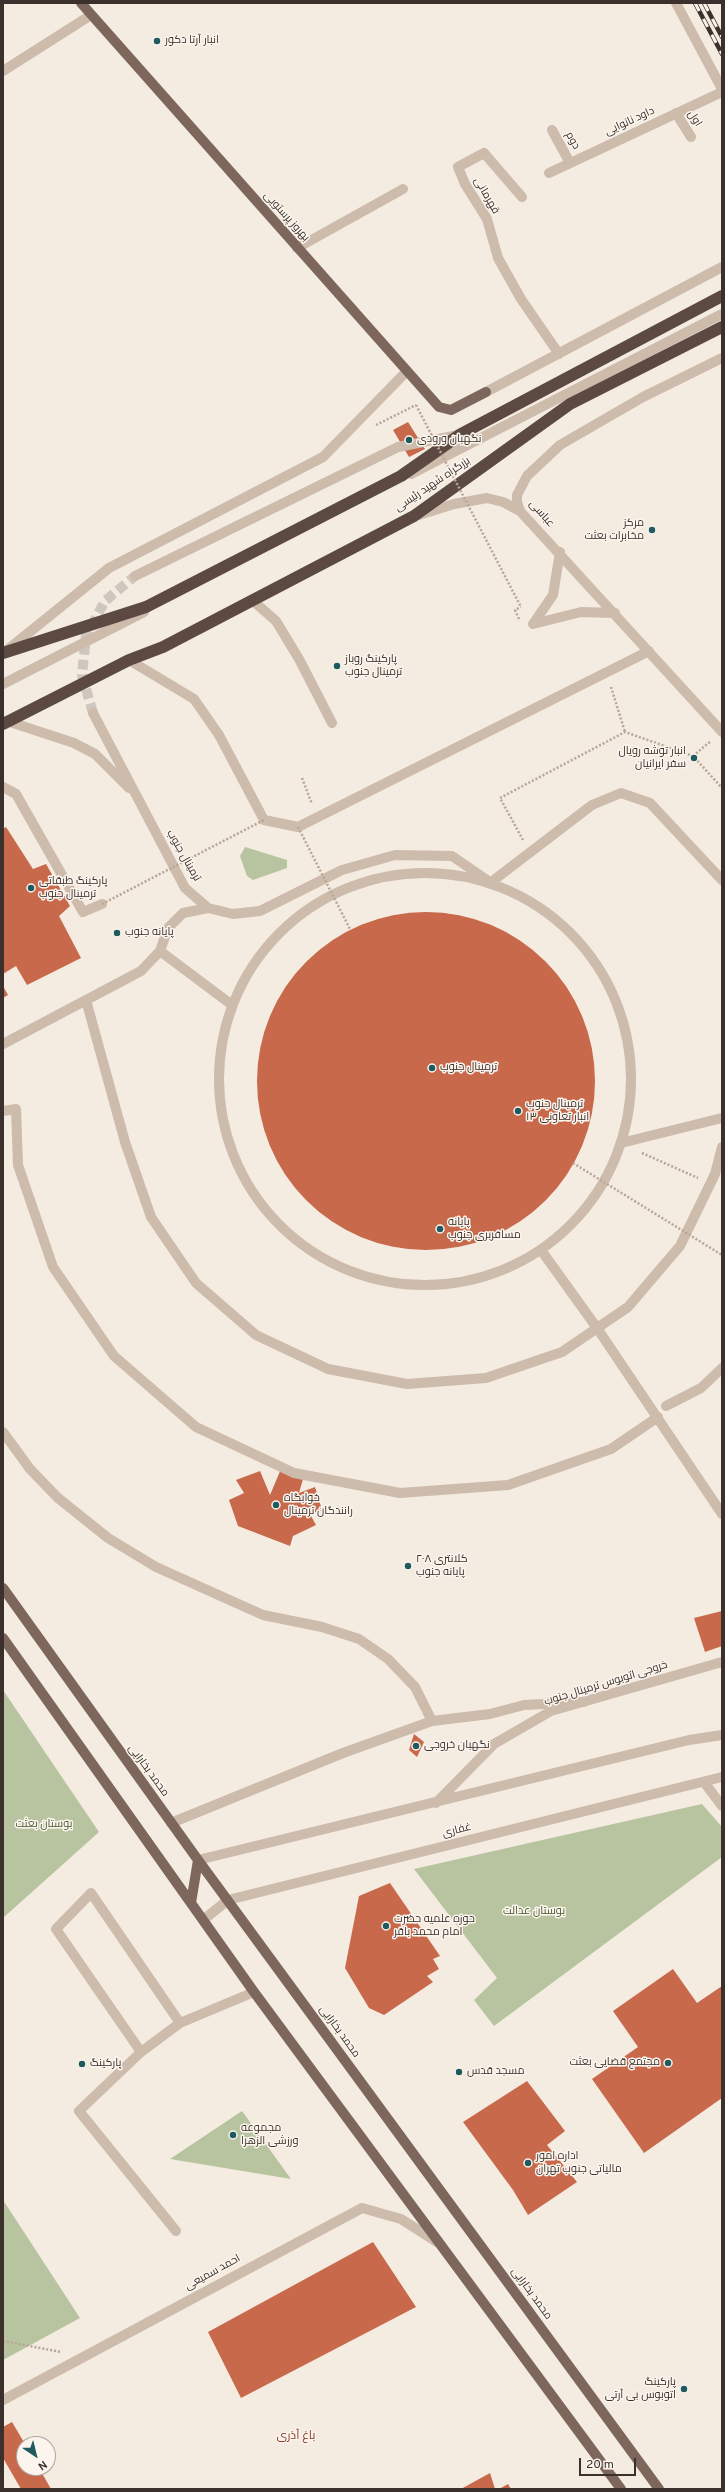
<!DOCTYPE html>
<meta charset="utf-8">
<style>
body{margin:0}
#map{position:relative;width:725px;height:2492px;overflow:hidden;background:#f4ebe1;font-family:Overpass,sans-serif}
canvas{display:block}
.frame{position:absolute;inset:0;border:4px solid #3b302b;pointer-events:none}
.north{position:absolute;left:16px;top:2436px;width:40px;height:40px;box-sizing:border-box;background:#fbf5ee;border:1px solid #aea6a0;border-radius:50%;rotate:145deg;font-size:11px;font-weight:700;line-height:16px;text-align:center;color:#3b302b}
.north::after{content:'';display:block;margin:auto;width:14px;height:18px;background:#1f5a5e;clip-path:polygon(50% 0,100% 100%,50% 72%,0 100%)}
.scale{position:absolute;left:579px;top:2458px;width:57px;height:18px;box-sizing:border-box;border:2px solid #3b302b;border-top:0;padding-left:5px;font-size:12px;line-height:14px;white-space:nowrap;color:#3b302b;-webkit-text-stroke:3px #fbf5ee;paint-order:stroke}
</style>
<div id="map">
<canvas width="725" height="2492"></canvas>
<div class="frame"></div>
<div class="north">N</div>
<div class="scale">20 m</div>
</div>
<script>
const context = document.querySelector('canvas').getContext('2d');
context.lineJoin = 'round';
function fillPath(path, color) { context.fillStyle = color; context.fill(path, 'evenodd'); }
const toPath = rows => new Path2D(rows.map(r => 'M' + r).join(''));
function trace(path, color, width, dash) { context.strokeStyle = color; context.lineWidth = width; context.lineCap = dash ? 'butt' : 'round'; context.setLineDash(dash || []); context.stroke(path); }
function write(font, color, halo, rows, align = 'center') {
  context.font = font + ' Overpass,Cairo,sans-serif'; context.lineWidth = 3; context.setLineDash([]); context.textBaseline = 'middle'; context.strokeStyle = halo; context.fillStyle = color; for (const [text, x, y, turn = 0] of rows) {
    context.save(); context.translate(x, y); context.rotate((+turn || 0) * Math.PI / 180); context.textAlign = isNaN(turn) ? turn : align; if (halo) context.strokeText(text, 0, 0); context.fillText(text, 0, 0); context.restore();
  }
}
const green = toPath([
 [245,847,287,860,287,868,253,880,247,876,240,856],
 [3,1690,99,1832,3,1918],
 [702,1804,722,1827,722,1857,494,2026,474,2000,497,1978,414,1869],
 [242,2111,291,2179,170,2159],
 [3,2200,80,2318,3,2360]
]);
const building = toPath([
 [408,422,425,449,409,457,393,430],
 [6,827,33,869,46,864,70,906,59,916,81,958,27,985,16,966,3,974,3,829],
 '257 1081a169 169 0 1 1 338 0a169 169 0 1 1-338 0Z',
 [3,986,8,995,3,998],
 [281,1469,303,1479,299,1493,315,1487,322,1510,310,1514,316,1525,293,1536,290,1546,238,1526,229,1500,244,1493,236,1480,260,1471,270,1495],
 [722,1611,722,1646,705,1652,694,1618],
 [414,1734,424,1742,417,1757,409,1750],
 [390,1883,440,1956,433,1959,439,1969,427,1976,433,1982,384,2015,369,2008,345,1968,359,1896],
 [673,1969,697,2003,722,1986,722,2098,644,2153,592,2079,638,2047,613,2011],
 [527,2081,565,2131,547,2145,577,2182,528,2215,513,2190,463,2122],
 [373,2242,416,2307,241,2398,208,2332],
 [12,2422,25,2444,24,2468,39,2468,51,2489,21,2489,3,2458,3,2427],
 [490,2473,495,2489,461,2489],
 [508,2484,511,2489,499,2489]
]);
const minorTunnel = toPath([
 [93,713,82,675,86,636,105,601,135,576]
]);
const path = toPath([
 [376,425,416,405],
 [519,619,515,610,521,607],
 [611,687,625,732],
 [693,756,711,741],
 [302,778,312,804],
 [523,840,500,798,625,732,693,756,722,788],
 [642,1153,698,1178],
 [3,2341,61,2352]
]);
const minor = toPath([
 [676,3,722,89],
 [3,71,91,15],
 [676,113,691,137],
 [552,130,570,163],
 [549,173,722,92],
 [522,197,484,153,458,167,465,184,487,219,498,258,521,299,559,354],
 [297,248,403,189],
 [722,358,643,397,560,445,527,476,517,495,517,502,520,511,722,732],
 [486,392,722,267],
 [411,474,722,314],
 [419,515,454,504,487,498,503,502,520,511],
 [560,552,553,595,533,624,581,612,615,613],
 [135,576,398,447,459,435],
 [252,600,276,621,299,659,332,723],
 [6,651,109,568,323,457,407,371],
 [129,660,194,699,219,735,264,820,298,827,649,651],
 [3,684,144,612],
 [93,713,185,888,208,908,233,914,260,911,342,870,395,855,452,856,487,880],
 [7,721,74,743,95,754,129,788],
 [3,787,16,794,83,912,102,904],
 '219 1079a206 206 0 1 1 412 0a206 206 0 1 1-412 0Z',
 [490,883,592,805,621,793,650,803,722,880],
 [160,951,232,1005],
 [86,1000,125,1142,151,1217,196,1283,256,1335,328,1369,407,1384,486,1378,562,1352,628,1307,680,1246,715,1174,722,1147],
 [3,1044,141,971,160,951,168,928,183,913,208,908],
 [3,1111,16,1109,18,1165,53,1267,114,1356,196,1427,294,1473,400,1493,508,1485,611,1449,658,1417],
 [621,1143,722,1118],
 [541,1250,597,1328,722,1514],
 [666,1406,701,1388,722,1368],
 [3,1432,30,1469,58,1498,108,1538,156,1567,263,1615,322,1627,359,1639,388,1659,415,1687,432,1721],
 [704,1782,722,1806],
 [436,1803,494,1744,551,1711,722,1662],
 [171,1823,343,1753,432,1721,490,1714,524,1705,584,1702],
 [198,1860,689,1740,722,1735],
 [203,1920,228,1900,722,1777],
 [141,2052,180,2023,254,1992],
 [176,2231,79,2111,141,2052,56,1929,91,1893,180,2023],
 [3,2400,362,2208,401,2219,437,2242]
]);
const major = toPath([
 [81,3,439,407,451,410,486,392],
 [3,1588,198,1860,659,2489],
 [3,1638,254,1992,621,2489],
 [191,1903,198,1860]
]);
const highway = toPath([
 [3,653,146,607,401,476,461,434,722,296],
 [3,724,129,660,163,647,414,516,570,404,722,327]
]);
const rail = toPath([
 [695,3,722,54],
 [704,3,722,37]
]);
const pathBridge = toPath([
 [416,405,521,607],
 [298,827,350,929],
 [102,904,264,820],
 [573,1163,722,1255]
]);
const markers = [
 [157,41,4,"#1f5a5e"],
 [409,440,4,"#1f5a5e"],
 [652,530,4,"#1f5a5e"],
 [337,666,4,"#1f5a5e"],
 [694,758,4,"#1f5a5e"],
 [31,888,4,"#1f5a5e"],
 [117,933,4,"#1f5a5e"],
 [432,1068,4,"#1f5a5e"],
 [518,1111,4,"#1f5a5e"],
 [440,1229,4,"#1f5a5e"],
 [276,1505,4,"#1f5a5e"],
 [408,1566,4,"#1f5a5e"],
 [416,1746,4,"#1f5a5e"],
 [386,1926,4,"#1f5a5e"],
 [668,2063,4,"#1f5a5e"],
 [82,2064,4,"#1f5a5e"],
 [459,2072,4,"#1f5a5e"],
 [233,2135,4,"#1f5a5e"],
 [528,2163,4,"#1f5a5e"],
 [684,2389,4,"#1f5a5e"]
];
const poiNames = [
 ["انبار آرتا دکور",165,41],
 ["نگهبان ورودی",417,440],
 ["مرکز",644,524,"right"],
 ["مخابرات بعثت",644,537,"right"],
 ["پارکینگ روباز",345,660],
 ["ترمینال جنوب",345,673],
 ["انبار توشه رویال",686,752,"right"],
 ["سفر ایرانیان",686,765,"right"],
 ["پارکینگ طبقاتی",39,882],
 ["ترمینال جنوب",39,895],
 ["پایانه جنوب",125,933],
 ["ترمینال جنوب",440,1068],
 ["ترمینال جنوب",526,1105],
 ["انبار تعاونی ۱۳",526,1118],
 ["پایانه",448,1223],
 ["مسافربری جنوب",448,1236],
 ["خوابگاه",284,1499],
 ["رانندگان ترمینال",284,1512],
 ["کلانتری ۲۰۸",416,1560],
 ["پایانه جنوب",416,1573],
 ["نگهبان خروجی",424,1746],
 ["حوزه علمیه حضرت",394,1920],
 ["امام محمد باقر",394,1933],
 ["مجتمع قضایی بعثت",660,2063,"right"],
 ["پارکینگ",90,2064],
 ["مسجد قدس",467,2072],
 ["مجموعه",241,2129],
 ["ورزشی الزهرا",241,2142],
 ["اداره امور",536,2157],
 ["مالیاتی جنوب تهران",536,2170],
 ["پارکینگ",676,2383,"right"],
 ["اتوبوس بی آرتی",676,2396,"right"]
];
const streetNames = [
 ["اول",694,119,58],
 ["داود نانوایی",630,122,-25],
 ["دوم",572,141,61],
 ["قهرمانی",486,196,60],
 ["بهروز پرستویی",286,217,48],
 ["بزرگراه شهید رئیسی",433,485,-34],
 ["عباسی",541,514,49],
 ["ترمینال جنوب",183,856,60],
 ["خروجی اتوبوس ترمینال جنوب",606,1684,-17],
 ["محمد بخارایی",148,1771,54],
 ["غفاری",457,1831,-14],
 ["محمد بخارایی",339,2032,54],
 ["احمد سمیعی",213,2273,-29],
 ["محمد بخارایی",531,2294,54]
];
const parkNames = [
 ["بوستان بعثت",44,1825],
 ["بوستان عدالت",534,1912]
];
const neighbourhoodNames = [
 ["باغ آذری",296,2437]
];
fillPath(green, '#b8c4a0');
fillPath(building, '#c8694b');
trace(minorTunnel, '#cfc6bd', 10, [10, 5]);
trace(path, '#b9a596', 2.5, [2, 2]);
trace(minor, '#cdbbac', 10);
trace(major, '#7d675c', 10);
trace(highway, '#5c4a42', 12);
trace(rail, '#3b302b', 4.5);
trace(rail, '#fbf5ee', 3, [9]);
trace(pathBridge, '#b9a596', 2.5, [2, 2]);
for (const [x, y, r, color] of markers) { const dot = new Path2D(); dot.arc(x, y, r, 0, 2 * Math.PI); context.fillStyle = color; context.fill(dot); trace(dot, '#fbf5ee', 1.5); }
write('11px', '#3b302b', '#fbf5ee', poiNames, 'left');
write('11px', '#3b302b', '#fbf5ee', streetNames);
write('11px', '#4a5a2e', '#fbf5ee', parkNames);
write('12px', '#8c3b22', '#fbf5ee', neighbourhoodNames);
</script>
